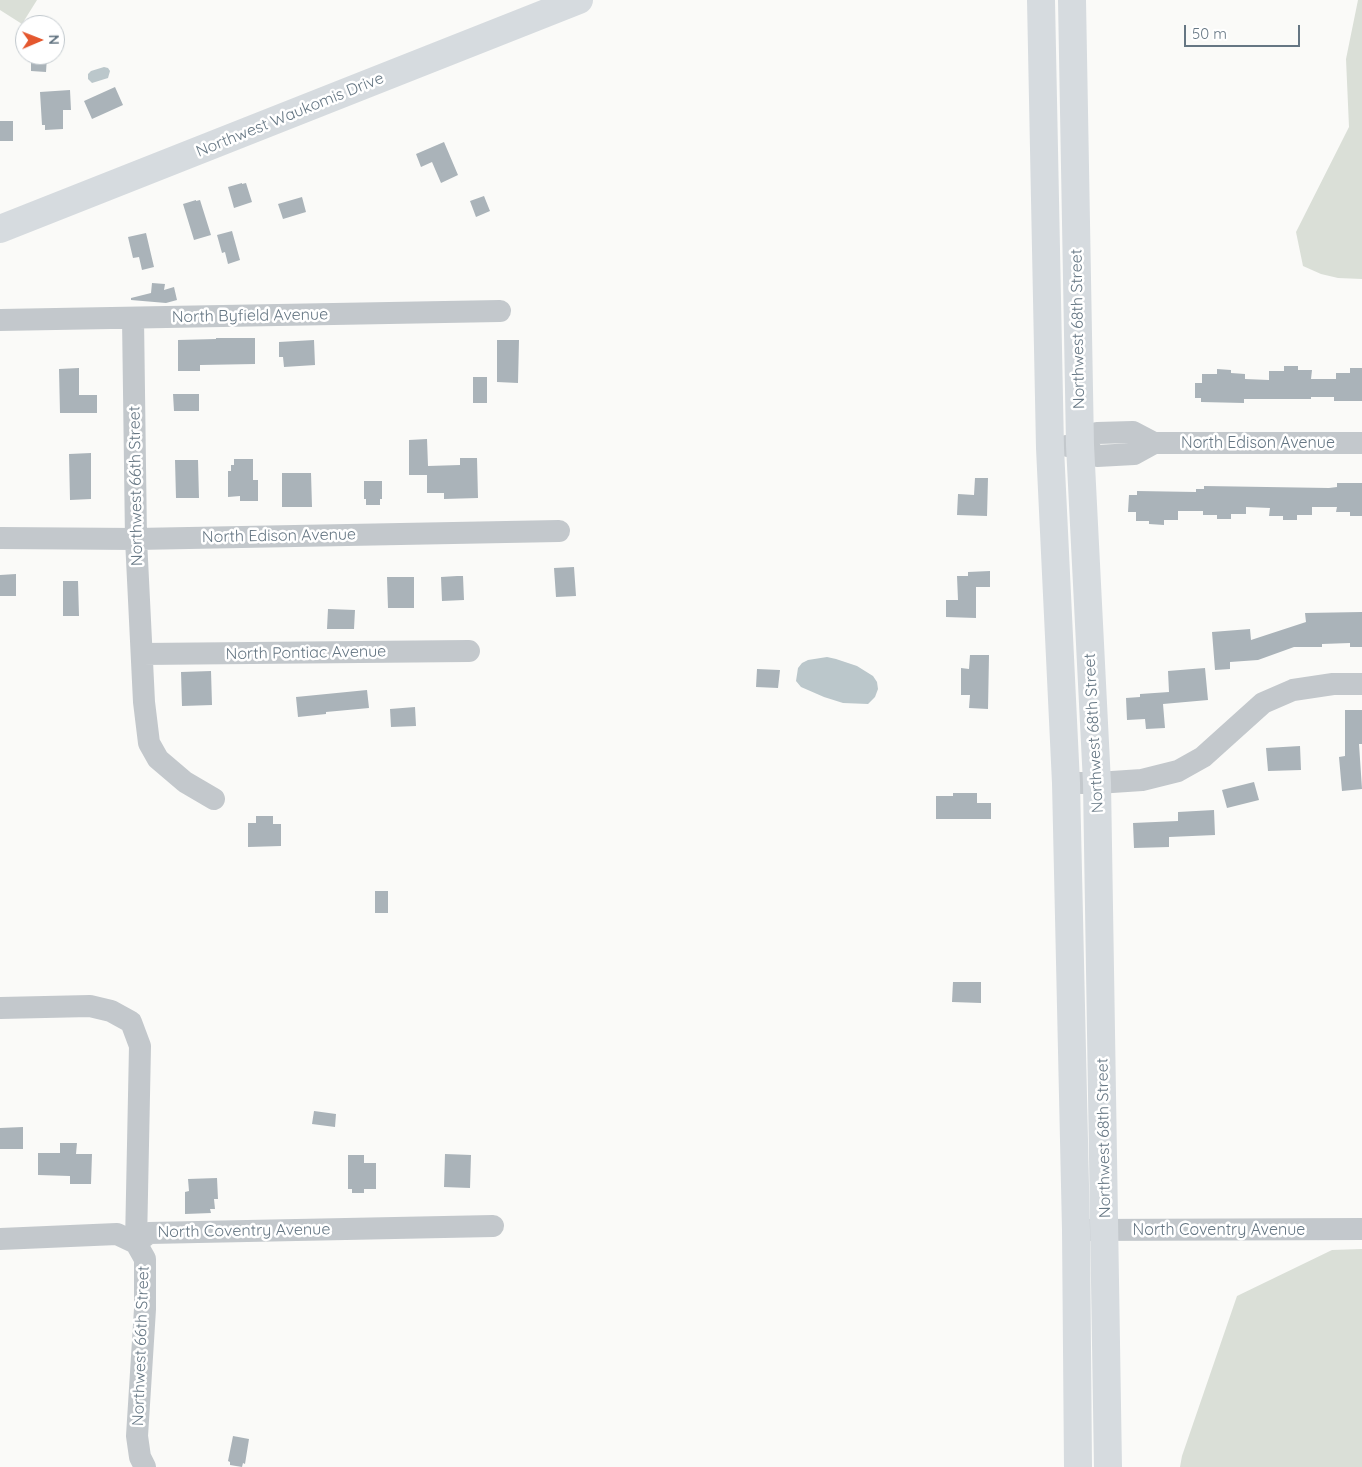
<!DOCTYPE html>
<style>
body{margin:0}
#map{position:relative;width:1362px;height:1467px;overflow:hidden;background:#fafaf8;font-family:Quicksand,sans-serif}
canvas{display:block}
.north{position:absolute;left:15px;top:15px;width:50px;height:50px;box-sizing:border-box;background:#fff;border:1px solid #c1c8cd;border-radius:50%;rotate:89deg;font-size:14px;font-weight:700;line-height:20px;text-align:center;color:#657683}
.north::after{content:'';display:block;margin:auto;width:18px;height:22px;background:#e4572e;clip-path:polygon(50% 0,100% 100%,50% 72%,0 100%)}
.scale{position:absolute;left:1184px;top:25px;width:116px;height:22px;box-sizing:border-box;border:2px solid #657683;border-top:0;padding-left:6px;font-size:15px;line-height:18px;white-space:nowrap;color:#657683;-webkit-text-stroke:4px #fff;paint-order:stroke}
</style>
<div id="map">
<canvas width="1362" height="1467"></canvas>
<div class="north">N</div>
<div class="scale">50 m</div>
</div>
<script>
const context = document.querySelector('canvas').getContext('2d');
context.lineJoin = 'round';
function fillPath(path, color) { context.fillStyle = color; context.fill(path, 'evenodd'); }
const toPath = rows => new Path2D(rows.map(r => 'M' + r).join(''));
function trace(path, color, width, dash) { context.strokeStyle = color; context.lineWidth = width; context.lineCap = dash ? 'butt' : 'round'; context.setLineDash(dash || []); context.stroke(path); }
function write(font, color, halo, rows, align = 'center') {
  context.font = font + ' Quicksand,sans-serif'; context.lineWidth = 5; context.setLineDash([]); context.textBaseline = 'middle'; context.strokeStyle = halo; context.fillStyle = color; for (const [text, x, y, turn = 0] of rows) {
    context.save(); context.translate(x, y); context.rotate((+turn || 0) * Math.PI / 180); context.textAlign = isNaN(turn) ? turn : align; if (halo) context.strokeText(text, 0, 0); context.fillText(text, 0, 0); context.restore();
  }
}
const green = toPath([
 [0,0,37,0,22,24,0,10],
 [1358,0,1362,0,1362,279,1338,278,1321,274,1303,266,1296,232,1349,127,1346,59],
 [1362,1249,1362,1467,1180,1467,1182,1456,1237,1296,1332,1250]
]);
const water = toPath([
 [104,67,108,68,110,71,108,78,92,83,88,79,88,74,91,71],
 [827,657,836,659,857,666,873,676,877,682,878,689,875,697,868,704,843,703,824,697,801,687,796,681,798,668,802,663,808,660]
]);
const building = toPath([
 [31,56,47,57,46,72,31,71],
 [115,87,123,105,92,119,84,101],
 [70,90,71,110,63,110,63,129,45,130,45,125,42,125,40,92],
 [0,121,13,121,13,141,0,141],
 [444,142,458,175,441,183,432,162,421,167,416,154],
 [242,183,242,184,246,183,252,202,234,208,228,187],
 [484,196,490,211,476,217,470,201],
 [302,197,306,212,283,219,278,204],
 [196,200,196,201,200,200,211,235,194,240,183,204],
 [232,231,240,260,228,264,225,252,222,253,217,235],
 [146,233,154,267,142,270,139,257,133,258,128,237],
 [152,283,165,284,164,290,174,287,177,300,166,303,131,300,131,298,151,293],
 [216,338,255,338,255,364,200,365,200,371,178,371,178,340,216,339],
 [314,340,315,365,284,367,283,357,279,357,279,342],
 [497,340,519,340,518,383,497,382],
 [1284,366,1298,366,1298,370,1312,370,1311,379,1336,379,1336,373,1350,373,1350,368,1362,368,1362,401,1334,401,1334,397,1311,397,1311,399,1244,399,1244,403,1201,402,1201,398,1195,398,1195,383,1202,383,1202,374,1217,374,1217,369,1231,370,1231,373,1245,374,1245,379,1269,380,1269,371,1284,371],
 [79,368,79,395,97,395,97,413,60,413,59,369],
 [473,377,487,377,487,403,473,403],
 [173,394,199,394,199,411,174,411],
 [427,439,428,466,460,465,460,458,477,458,478,498,444,499,444,493,427,493,427,475,409,475,409,440],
 [91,453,91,499,70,500,69,454],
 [234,459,253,459,253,480,258,480,258,501,240,501,240,496,228,497,228,471,231,471,231,465,234,465],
 [175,460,198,460,199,498,176,498],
 [282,473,311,473,312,507,282,507],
 [975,478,988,478,987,516,957,515,958,494,974,495],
 [364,481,382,481,382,499,380,499,380,505,366,505,366,499,364,499],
 [1337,483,1362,483,1362,516,1350,516,1350,512,1336,512,1337,507,1312,507,1312,515,1297,515,1297,520,1283,520,1283,516,1269,516,1270,508,1246,507,1246,514,1231,514,1231,519,1217,519,1217,515,1203,515,1203,511,1178,511,1178,520,1164,520,1164,525,1149,524,1149,521,1136,521,1136,512,1128,512,1129,495,1137,495,1137,491,1196,492,1196,489,1204,489,1204,486,1329,488,1337,487],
 [574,567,576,596,556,597,554,568],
 [990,571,990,587,976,587,976,618,946,617,946,600,958,600,957,576,968,576,968,572],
 [16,574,16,596,0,596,0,575],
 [457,576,463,576,464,600,442,601,441,577],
 [387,577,414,577,414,608,388,608],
 [63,581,78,581,79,616,63,616],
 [328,609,355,610,354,629,327,629],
 [1362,612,1362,647,1350,647,1350,643,1322,644,1322,647,1294,647,1258,660,1230,662,1230,669,1215,670,1212,632,1250,629,1251,640,1306,622,1305,613],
 [970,655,989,655,988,709,969,708,970,695,961,695,961,668,969,669],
 [1205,668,1208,700,1163,704,1165,728,1146,729,1145,719,1127,720,1126,698,1140,697,1140,694,1169,692,1168,671],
 [757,669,780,670,778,688,756,687],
 [211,671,212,705,182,706,181,672],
 [367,690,369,708,326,712,326,714,298,717,296,697],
 [415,707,416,726,391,727,390,709],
 [1345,710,1362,710,1362,744,1359,744,1362,789,1342,791,1339,757,1345,756],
 [1300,746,1301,770,1268,771,1266,748],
 [1254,782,1259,800,1227,808,1222,790],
 [953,793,977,793,977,803,991,803,991,819,936,819,936,796,953,796],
 [1214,810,1215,835,1169,837,1169,847,1134,848,1133,823,1178,821,1178,812],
 [256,816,273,816,273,824,281,824,281,846,248,847,248,823,256,823],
 [375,891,388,891,388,913,375,913],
 [953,982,981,982,981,1003,952,1002],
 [314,1111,336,1114,335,1127,312,1124],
 [23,1127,23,1149,0,1149,0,1128],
 [60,1143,77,1143,76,1154,92,1154,91,1184,70,1184,70,1176,38,1175,38,1153,60,1153],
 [445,1154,471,1155,470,1188,444,1187],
 [348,1155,364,1155,364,1163,376,1163,376,1189,364,1189,364,1193,352,1193,352,1189,348,1189],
 [217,1178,218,1199,214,1199,215,1209,210,1209,211,1213,185,1214,185,1192,189,1191,188,1179],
 [233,1436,249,1439,245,1464,243,1463,242,1467,230,1465,230,1462,228,1461]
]);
const minor = toPath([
 [133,318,136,539,144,702,149,743,158,759,185,782,214,799],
 [0,320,500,311],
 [1080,445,1097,456,1134,454,1154,443,1362,443],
 [1067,446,1080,445,1097,433,1133,432,1154,443],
 [0,538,136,539,559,531],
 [142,654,469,651],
 [1066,783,1097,783,1142,780,1178,771,1203,757,1263,703,1293,690,1333,684,1362,684],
 [0,1008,90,1006,111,1011,131,1022,140,1046,136,1243,145,1259,145,1309,137,1436,140,1457,145,1467],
 [1087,1230,1362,1229],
 [0,1239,117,1234,136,1243,149,1233,493,1226]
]);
const major = toPath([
 [1041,0,1050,448,1066,783,1076,1230,1078,1467],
 [1072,0,1080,445,1097,783,1108,1467],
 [0,229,579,0]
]);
const streetNames = [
 ["Northwest Waukomis Drive",290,115,-22],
 ["North Byfield Avenue",250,316,-1],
 ["Northwest 68th Street",1078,329,-91],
 ["North Edison Avenue",1258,443],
 ["Northwest 66th Street",136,486,-91],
 ["North Edison Avenue",279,536,-1],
 ["North Pontiac Avenue",306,653,-1],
 ["Northwest 68th Street",1094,733,-93],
 ["Northwest 68th Street",1104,1138,-91],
 ["North Coventry Avenue",1219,1230],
 ["North Coventry Avenue",244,1231,-1],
 ["Northwest 66th Street",141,1346,-88]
];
fillPath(green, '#dadfd7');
fillPath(water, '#bbc7cb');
fillPath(building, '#aab3b9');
trace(minor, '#c3c8cc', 22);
trace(major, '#d6dbdf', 28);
write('16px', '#657683', '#fff', streetNames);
</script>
